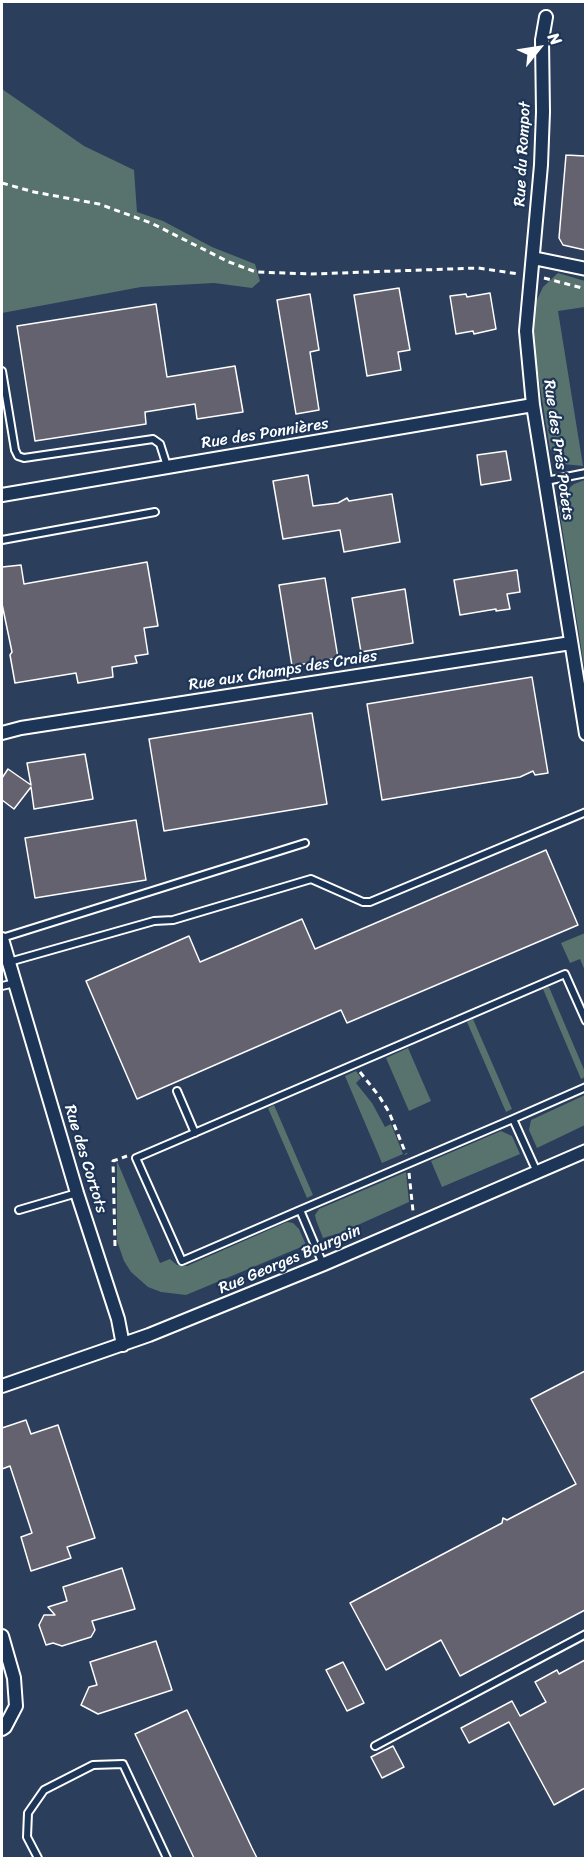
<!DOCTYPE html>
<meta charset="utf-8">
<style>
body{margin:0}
#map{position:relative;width:587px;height:1860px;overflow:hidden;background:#2b3e5c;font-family:Sriracha,sans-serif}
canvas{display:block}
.frame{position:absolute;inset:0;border:3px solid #fff;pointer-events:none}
.north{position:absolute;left:509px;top:18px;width:60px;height:60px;-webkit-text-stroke:4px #1d3557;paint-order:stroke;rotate:60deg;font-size:16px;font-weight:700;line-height:24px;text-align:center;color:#fff}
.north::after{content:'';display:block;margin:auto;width:21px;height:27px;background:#fff;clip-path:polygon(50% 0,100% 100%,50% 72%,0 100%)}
</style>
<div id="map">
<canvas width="587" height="1860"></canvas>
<div class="frame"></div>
<div class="north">N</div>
</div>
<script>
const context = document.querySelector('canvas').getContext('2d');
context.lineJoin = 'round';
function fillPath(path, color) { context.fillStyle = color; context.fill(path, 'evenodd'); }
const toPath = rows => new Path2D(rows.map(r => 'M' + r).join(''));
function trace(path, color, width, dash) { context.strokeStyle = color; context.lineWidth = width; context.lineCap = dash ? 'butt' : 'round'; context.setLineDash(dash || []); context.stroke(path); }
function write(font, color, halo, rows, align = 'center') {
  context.font = font + ' Sriracha,sans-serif'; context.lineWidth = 4.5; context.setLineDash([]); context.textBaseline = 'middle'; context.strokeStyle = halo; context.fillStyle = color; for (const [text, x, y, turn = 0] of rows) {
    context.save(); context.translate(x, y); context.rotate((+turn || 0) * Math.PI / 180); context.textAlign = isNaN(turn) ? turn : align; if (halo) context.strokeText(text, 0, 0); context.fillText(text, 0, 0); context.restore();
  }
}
const green = toPath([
 [2,89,84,146,134,170,137,212,163,221,212,247,255,264,260,281,252,288,214,283,141,287,2,313],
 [558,273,585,281,585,307,558,311,583,466,563,464,550,449,533,342,535,304,543,287],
 [585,480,586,480,585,672,559,508,560,500,567,490,574,484],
 [585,933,585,971,580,959,570,963,561,943],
 [549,987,585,1072,585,1077,581,1079,543,989],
 [473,1019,512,1109,506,1112,467,1022],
 [408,1048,431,1101,409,1111,386,1058],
 [356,1071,361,1078,356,1083,372,1103,385,1127,391,1124,403,1154,382,1163,345,1076],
 [585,1095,585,1125,537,1148,529,1130,531,1120],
 [274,1105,313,1195,307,1198,268,1108],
 [501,1131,512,1136,520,1154,442,1187,431,1161],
 [117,1161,160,1263,170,1259,177,1265,187,1266,287,1222,293,1223,299,1229,306,1245,186,1295,161,1292,148,1287,131,1272,124,1261,117,1241],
 [406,1172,409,1202,340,1233,323,1238,316,1220,315,1215,319,1209]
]);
const building = toPath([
 [566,155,585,156,585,250,563,245,559,238,566,155],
 [399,288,410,350,398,352,401,370,367,376,354,295,399,288],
 [490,293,496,329,474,334,473,331,456,334,450,296,466,294,467,297,490,293],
 [310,294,319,350,310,352,319,410,296,414,277,300,310,294],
 [156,304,167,377,235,366,243,412,197,419,195,404,145,412,146,424,35,441,17,326,156,304],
 [506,451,511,480,481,485,477,455,506,451],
 [308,475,313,506,338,503,347,498,349,501,392,494,400,542,344,552,340,530,283,539,273,481,308,475],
 [147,562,158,626,144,628,148,654,135,656,137,663,112,667,113,677,78,683,76,673,15,683,10,655,12,652,2,604,2,567,21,565,24,584,147,562],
 [517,570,520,592,507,594,510,609,496,611,496,609,460,615,454,580,517,570],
 [325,578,338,658,292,666,279,585,325,578],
 [405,589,413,643,361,652,352,598,405,589],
 [532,677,548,773,535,775,533,771,520,777,382,800,367,704,532,677],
 [312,713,327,804,164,831,149,739,312,713],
 [85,754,93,799,34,809,31,787,14,809,2,800,2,778,8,769,31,785,27,763,85,754],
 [136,820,146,880,35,898,25,838,136,820],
 [546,850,578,925,347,1023,341,1010,137,1099,86,981,189,936,200,962,302,919,315,949,546,850],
 [585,1371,585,1610,460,1676,441,1640,386,1670,350,1603,502,1523,503,1518,507,1520,576,1484,531,1399,585,1371],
 [26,1420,31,1434,58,1425,95,1538,67,1547,71,1558,31,1571,21,1537,32,1533,10,1466,2,1469,2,1428,26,1420],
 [122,1568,135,1609,92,1621,95,1630,91,1637,62,1646,53,1643,46,1645,39,1625,44,1615,55,1615,48,1607,67,1601,63,1587,122,1568],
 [156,1641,172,1690,98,1714,81,1705,89,1687,97,1685,90,1662,156,1641],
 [585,1660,585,1788,554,1805,509,1722,469,1743,461,1728,512,1701,520,1716,546,1702,535,1682,557,1670,559,1674,585,1660],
 [343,1662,364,1703,347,1711,326,1670,343,1662],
 [187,1710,252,1848,257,1858,194,1858,135,1734,187,1710],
 [393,1746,404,1767,382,1778,371,1757,393,1746]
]);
const path = toPath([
 [2,183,34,192,99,204,151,223,229,262,256,272,311,274,478,268,519,274],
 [544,278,586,289],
 [360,1072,379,1096,389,1112,406,1154],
 [409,1173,413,1211],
 [115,1246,113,1161,127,1156]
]);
const service = toPath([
 [2,371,15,450,18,456,24,458,153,439,160,444,167,466],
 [546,481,586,473],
 [2,540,155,512],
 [2,938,305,843],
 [9,962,154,921,173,920,311,879,363,902,370,902,586,812],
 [2,986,15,983],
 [177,1091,195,1133],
 [537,1172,513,1119,586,1087],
 [19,1210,77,1193],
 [300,1210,513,1119],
 [323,1264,300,1210,182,1261,136,1158,565,974,586,1021],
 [375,1746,586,1634],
 [38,1858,27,1837,28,1813,44,1790,93,1765,123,1764,167,1858]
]);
const minor = toPath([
 [546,17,542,40,543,112,541,165,526,331,533,405,586,734],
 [533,258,586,269],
 [2,495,533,405],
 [2,733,21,728,571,643],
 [2,939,77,1193,118,1319,123,1345],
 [2,1386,149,1335,324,1264,586,1151],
 [2,1636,14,1678,16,1706,5,1727,2,1729]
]);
const streetNames = [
 ["Rue du Rompot",523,154,-87],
 ["Rue des Ponnières",265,434,-9],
 ["Rue des Prés Potets",558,450,82],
 ["Rue aux Champs des Craies",283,671,-9],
 ["Rue des Cortots",85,1159,73],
 ["Rue Georges Bourgoin",290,1260,-23]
];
fillPath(green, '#58726e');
fillPath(building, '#64626e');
trace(building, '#fff', 1.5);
trace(service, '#fff', 10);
trace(minor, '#fff', 16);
trace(path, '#fff', 3, [6, 4.5]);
trace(service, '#1d3557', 6);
trace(minor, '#1d3557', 12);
write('16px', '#fff', '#1d3557', streetNames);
</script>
